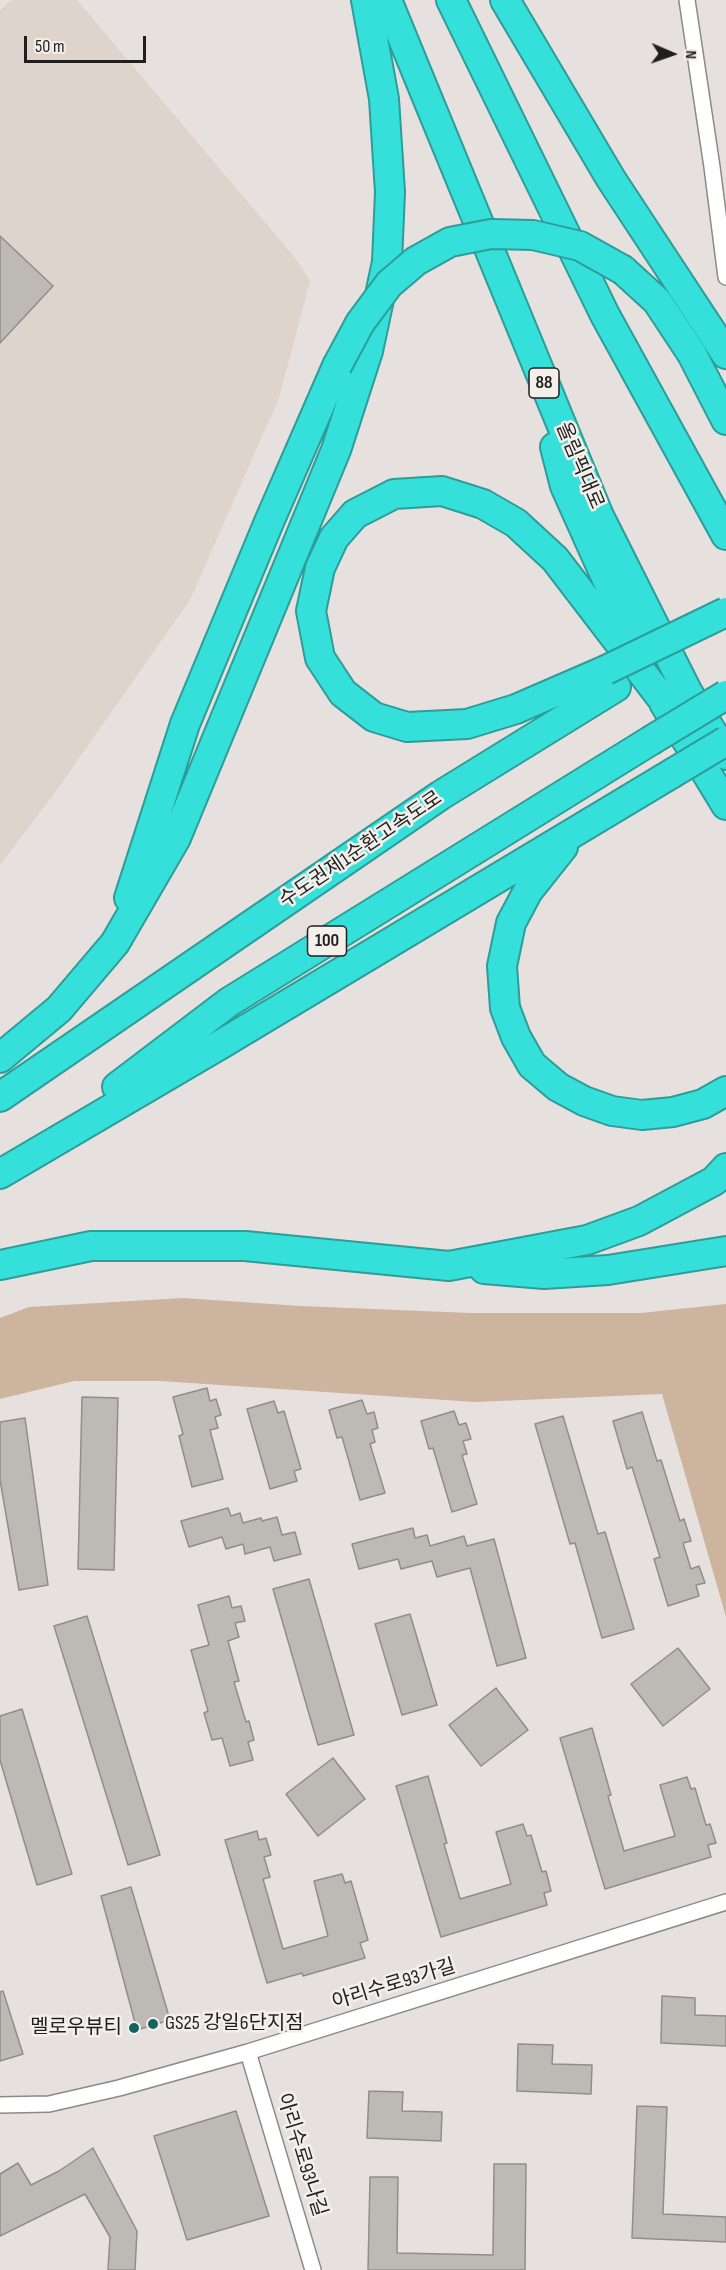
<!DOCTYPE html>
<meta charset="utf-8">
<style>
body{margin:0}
#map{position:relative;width:726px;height:2270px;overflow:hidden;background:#e6e1de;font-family:"Sofia Sans Condensed",sans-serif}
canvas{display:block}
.north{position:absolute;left:642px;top:24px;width:60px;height:60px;-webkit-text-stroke:4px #f3efeb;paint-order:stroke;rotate:92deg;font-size:16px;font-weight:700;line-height:24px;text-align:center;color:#211f1e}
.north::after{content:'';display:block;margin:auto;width:21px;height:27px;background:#211f1e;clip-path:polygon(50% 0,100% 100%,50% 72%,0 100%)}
.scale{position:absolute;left:24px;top:36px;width:122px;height:27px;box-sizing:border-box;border:3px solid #211f1e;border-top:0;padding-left:8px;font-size:18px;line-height:21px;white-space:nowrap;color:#211f1e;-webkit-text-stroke:4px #f3efeb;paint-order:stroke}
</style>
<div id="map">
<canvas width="726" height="2270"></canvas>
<div class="north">N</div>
<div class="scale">50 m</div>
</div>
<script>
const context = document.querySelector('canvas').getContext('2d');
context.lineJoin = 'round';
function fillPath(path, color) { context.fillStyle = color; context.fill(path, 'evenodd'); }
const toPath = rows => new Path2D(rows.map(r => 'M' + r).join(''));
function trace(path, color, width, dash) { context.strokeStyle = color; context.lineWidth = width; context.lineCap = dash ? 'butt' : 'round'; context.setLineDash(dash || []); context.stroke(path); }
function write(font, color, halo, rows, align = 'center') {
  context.font = font + ' "Sofia Sans Condensed","Noto Sans KR",sans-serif'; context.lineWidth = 5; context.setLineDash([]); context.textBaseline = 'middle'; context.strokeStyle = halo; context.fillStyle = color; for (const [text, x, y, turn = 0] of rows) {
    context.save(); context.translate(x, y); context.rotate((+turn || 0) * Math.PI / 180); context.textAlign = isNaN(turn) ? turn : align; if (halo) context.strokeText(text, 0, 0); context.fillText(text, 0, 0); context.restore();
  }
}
const built = toPath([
 [11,0,77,0,296,259,310,281,279,398,190,600,54,794,0,865,0,10]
]);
const green = toPath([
 [183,1298,301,1306,471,1313,641,1313,726,1304,726,1617,662,1394,475,1402,160,1381,74,1381,0,1399,0,1318,29,1307]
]);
const building = toPath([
 [0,236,53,286,0,343,0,236],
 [207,1388,210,1401,216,1399,221,1415,215,1417,218,1428,210,1430,223,1479,192,1487,179,1436,183,1434,173,1397,207,1388],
 [82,1397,118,1398,114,1570,78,1569,82,1397],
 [362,1400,367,1414,374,1412,378,1428,372,1430,375,1442,370,1444,385,1493,360,1500,342,1437,337,1438,329,1410,362,1400],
 [274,1401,278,1413,284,1411,301,1469,294,1471,297,1481,270,1489,247,1409,274,1401],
 [454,1411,459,1425,466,1423,471,1439,463,1441,467,1454,462,1455,477,1504,452,1512,433,1448,429,1449,421,1421,454,1411],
 [642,1412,657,1461,661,1460,680,1521,684,1519,691,1541,683,1543,691,1569,699,1566,705,1583,696,1585,699,1596,668,1606,654,1559,660,1557,632,1467,627,1469,613,1421,642,1412],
 [563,1416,598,1534,605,1532,634,1629,602,1638,575,1543,570,1544,535,1424,563,1416],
 [25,1418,48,1585,19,1590,0,1480,0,1422,25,1418],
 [228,1508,231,1516,240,1513,243,1523,261,1518,262,1521,277,1517,282,1535,295,1532,301,1554,274,1561,270,1547,245,1554,243,1544,226,1549,222,1537,189,1547,181,1521,228,1508],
 [413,1528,415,1538,427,1535,430,1546,464,1536,467,1546,494,1539,526,1658,497,1666,470,1568,437,1577,432,1561,401,1569,398,1559,359,1569,352,1544,413,1528],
 [309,1579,354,1735,318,1745,273,1589,309,1579],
 [229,1596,232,1608,241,1606,245,1621,235,1623,239,1637,228,1641,239,1681,234,1682,246,1722,249,1721,254,1740,248,1742,253,1760,230,1766,222,1738,212,1740,204,1713,208,1711,191,1650,209,1645,198,1605,229,1596],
 [410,1614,437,1705,402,1715,375,1624,410,1614],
 [87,1616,160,1855,128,1865,54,1626,87,1616],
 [678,1648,710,1689,663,1726,631,1684,678,1648],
 [496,1688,528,1730,481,1766,449,1725,496,1688],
 [22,1709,72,1874,37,1885,0,1760,0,1716,22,1709],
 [592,1728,611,1795,608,1796,624,1851,675,1836,660,1785,687,1777,691,1789,695,1788,706,1825,710,1824,716,1843,708,1845,711,1857,605,1889,560,1738,592,1728],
 [333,1758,365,1799,318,1836,286,1794,333,1758],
 [428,1776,447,1843,444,1844,460,1899,511,1884,496,1832,523,1824,527,1836,531,1835,542,1872,546,1871,551,1891,544,1893,547,1905,441,1937,396,1786,428,1776],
 [257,1831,259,1840,266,1838,271,1855,264,1857,270,1877,263,1879,283,1949,328,1936,314,1881,342,1874,345,1883,351,1881,368,1940,360,1943,365,1958,303,1976,302,1973,267,1983,225,1840,257,1831],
 [131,1887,170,2020,137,2030,101,1896,131,1887],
 [3,1991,23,2054,0,2061,0,1992,3,1991],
 [662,1996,695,1998,695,2015,726,2016,726,2046,661,2043,662,1996],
 [518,2044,553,2045,552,2064,592,2065,591,2094,517,2091,518,2044],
 [369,2091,403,2092,402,2111,442,2112,441,2141,367,2138,369,2091],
 [637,2106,667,2107,663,2214,726,2217,726,2242,632,2238,637,2106],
 [236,2111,269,2216,187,2240,154,2136,236,2111],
 [93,2148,137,2231,135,2270,108,2270,110,2237,85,2194,0,2236,0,2174,18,2163,31,2185,59,2171,93,2148],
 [494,2164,526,2164,525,2270,368,2270,370,2177,398,2177,397,2253,493,2255,494,2164]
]);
const street = toPath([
 [687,0,712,167,726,277],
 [248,2052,313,2270],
 [0,2105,49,2104,119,2088,248,2052,726,1902]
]);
const highway = toPath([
 [387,0,599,516,687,691,726,755],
 [451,0,605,315,726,535],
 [505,0,611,179,726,354],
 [623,270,657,301,692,354,726,420],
 [555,447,565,486,639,651],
 [606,670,516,709,467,724,407,727,374,717,343,693,320,658,311,611,320,568,334,538,355,514,394,494,442,491,483,504,516,523,555,559,660,696],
 [664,703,726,805],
 [563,847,528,891,511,923,502,966,505,1008,516,1037,532,1065,558,1087,584,1101,612,1111,642,1115,673,1112,703,1104,726,1091],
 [129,898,185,724,269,522,337,366],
 [0,1058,59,1009,115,943,176,838,336,450,368,351,387,262,390,192,384,99,366,0],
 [117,1087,229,1002,650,741],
 [0,1097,441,795,616,687],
 [0,1174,223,1043,671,774],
 [0,1265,91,1246,245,1246,449,1266,587,1240,639,1221,714,1181,726,1168],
 [484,1269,544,1274,608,1270,726,1251]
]);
const highwayBridge = toPath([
 [337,366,360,323,389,284,416,261,450,242,491,234,533,235,580,246,623,270],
 [606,670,726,612],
 [650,741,726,695],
 [671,774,726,741]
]);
const markers = [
 [153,2024,6,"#156360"],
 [134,2028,6,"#156360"]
];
const shields = [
 [544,383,30],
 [327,941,39]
];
const shieldNames = [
 ["88",544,383],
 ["100",327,941]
];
const streetNames = [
 ["올림픽대로",579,466,67],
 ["수도권제1순환고속도로",361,850,-34],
 ["아리수로93가길",394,1985,-17],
 ["아리수로93나길",301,2155,73]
];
const poiNames = [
 ["GS25 강일6단지점",165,2024],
 ["멜로우뷰티",122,2028,"right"]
];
fillPath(built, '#dfd4cb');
fillPath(green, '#cdb49e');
fillPath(building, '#bdb9b5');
trace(building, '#918d89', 1.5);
trace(street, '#8d8a86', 18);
trace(highway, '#2e9c98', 32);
trace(street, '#fff', 15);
trace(highway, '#35e0da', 28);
trace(highwayBridge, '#2e9c98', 32, []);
trace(highwayBridge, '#35e0da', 28);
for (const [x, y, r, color] of markers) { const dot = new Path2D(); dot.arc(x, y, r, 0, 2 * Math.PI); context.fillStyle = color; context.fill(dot); trace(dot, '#f3efeb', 2); }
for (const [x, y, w] of shields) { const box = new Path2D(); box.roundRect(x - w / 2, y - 15, w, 30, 4.5); context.fillStyle = '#f3efeb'; context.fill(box); trace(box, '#211f1e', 1.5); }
write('bold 18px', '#211f1e', null, shieldNames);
write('20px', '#211f1e', '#f3efeb', streetNames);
write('20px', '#211f1e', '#f3efeb', poiNames, 'left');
</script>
